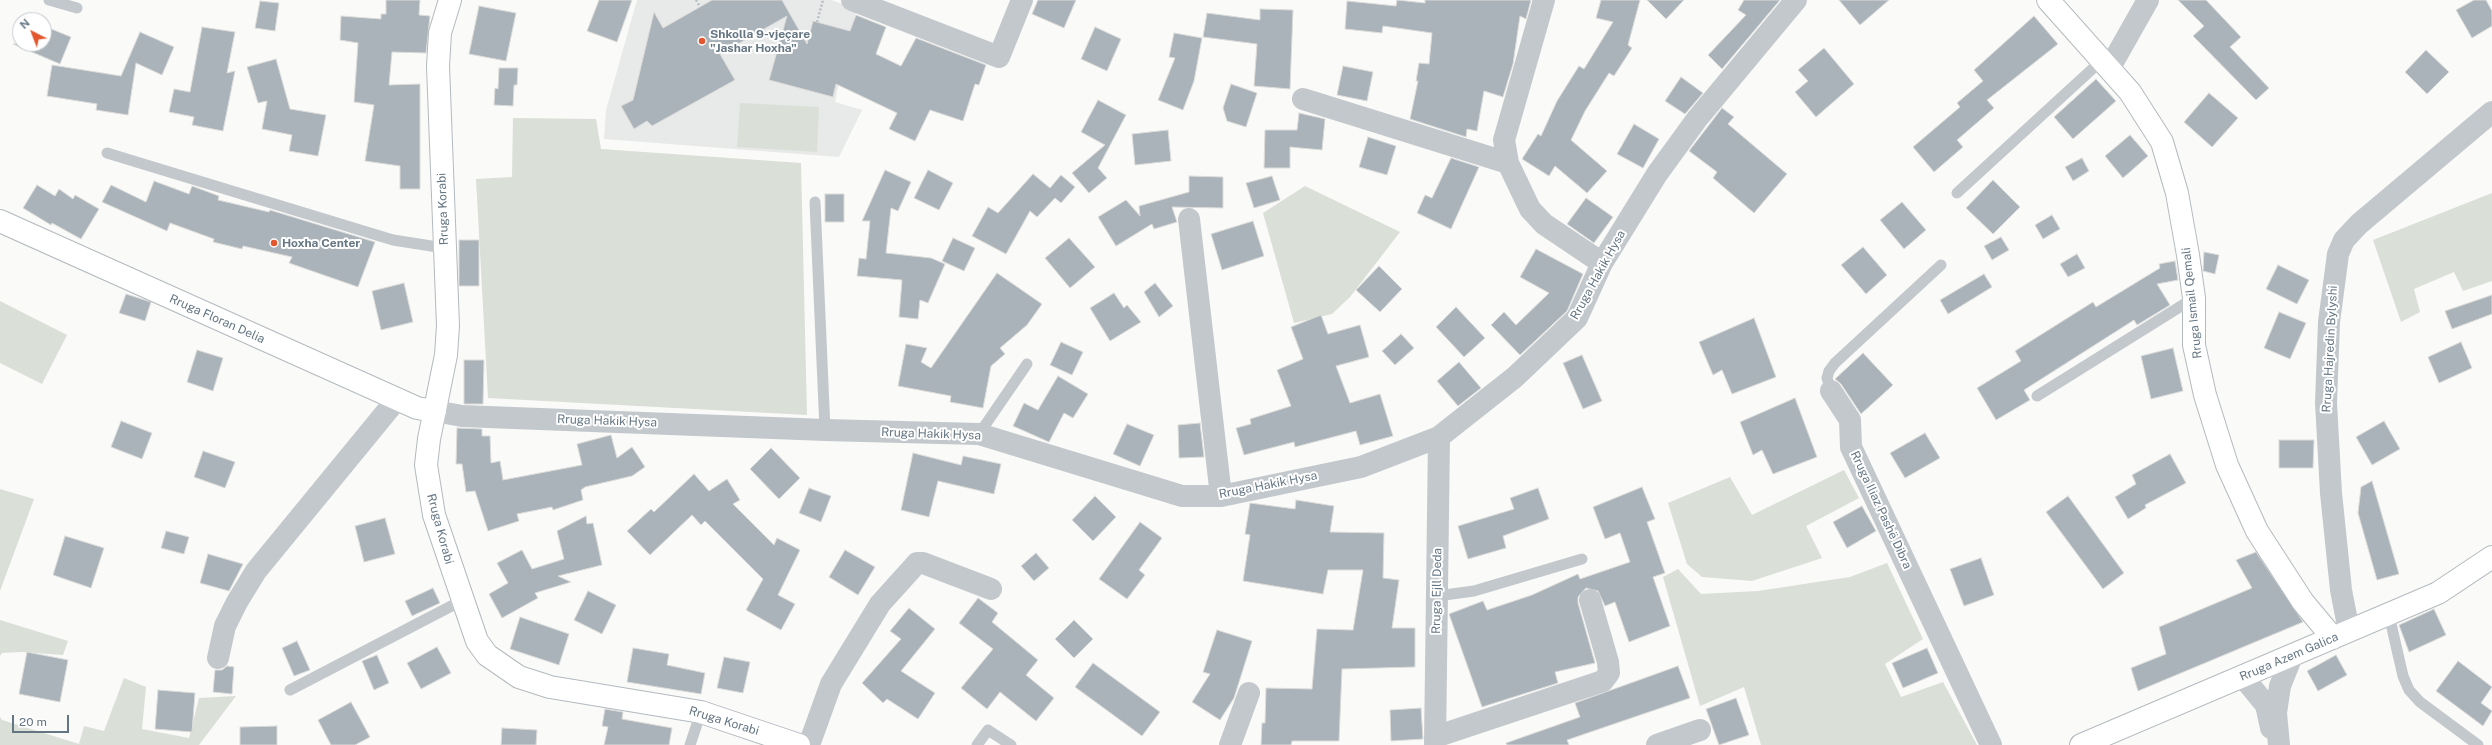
<!DOCTYPE html>
<meta charset="utf-8">
<style>
body{margin:0}
#map{position:relative;width:2492px;height:745px;overflow:hidden;background:#fafaf8;font-family:"Public Sans",sans-serif}
canvas{display:block}
.north{position:absolute;left:12px;top:12px;width:40px;height:40px;box-sizing:border-box;background:#fff;border:1px solid #c1c8cd;border-radius:50%;rotate:318deg;font-size:11px;font-weight:700;line-height:16px;text-align:center;color:#657683}
.north::after{content:'';display:block;margin:auto;width:14px;height:18px;background:#e4572e;clip-path:polygon(50% 0,100% 100%,50% 72%,0 100%)}
.scale{position:absolute;left:12px;top:715px;width:57px;height:18px;box-sizing:border-box;border:2px solid #657683;border-top:0;padding-left:5px;font-size:12px;line-height:14px;white-space:nowrap;color:#657683;-webkit-text-stroke:3px #fff;paint-order:stroke}
</style>
<div id="map">
<canvas width="2492" height="745"></canvas>
<div class="north">N</div>
<div class="scale">20 m</div>
</div>
<script>
const context = document.querySelector('canvas').getContext('2d');
context.lineJoin = 'round';
function fillPath(path, color) { context.fillStyle = color; context.fill(path, 'evenodd'); }
const toPath = rows => new Path2D(rows.map(r => 'M' + r).join(''));
function trace(path, color, width, dash) { context.strokeStyle = color; context.lineWidth = width; context.lineCap = dash ? 'butt' : 'round'; context.setLineDash(dash || []); context.stroke(path); }
function write(font, color, halo, rows, align = 'center') {
  context.font = font + ' "Public Sans",sans-serif'; context.lineWidth = 4; context.setLineDash([]); context.textBaseline = 'middle'; context.strokeStyle = halo; context.fillStyle = color; for (const [text, x, y, turn = 0] of rows) {
    context.save(); context.translate(x, y); context.rotate((+turn || 0) * Math.PI / 180); context.textAlign = isNaN(turn) ? turn : align; if (halo) context.strokeText(text, 0, 0); context.fillText(text, 0, 0); context.restore();
  }
}
const built = toPath([
 [637,0,831,0,857,9,844,57,835,102,862,110,839,157,604,139,606,110]
]);
const green = toPath([
 [740,103,819,107,817,152,737,147],
 [513,118,596,119,601,149,801,163,807,415,488,398,476,179,512,177],
 [1305,186,1400,232,1350,297,1332,314,1294,323,1263,213],
 [2492,193,2492,281,2463,291,2454,272,2414,289,2420,312,2401,322,2373,240],
 [0,301,67,335,42,384,0,363],
 [1844,470,1859,498,1806,526,1822,558,1752,581,1702,577,1687,564,1668,503,1730,477,1752,515],
 [0,489,34,499,0,591],
 [1887,563,1923,639,1885,664,1901,697,1943,682,1977,745,1761,745,1744,687,1700,706,1663,577,1678,569,1701,594,1758,591,1850,577],
 [0,620,68,641,63,655,22,652,2,653,0,656],
 [124,678,146,687,142,729,189,738,199,698,236,696,199,745,0,745,0,717,2,720,79,744,84,726,104,731]
]);
const building = toPath([
 [386,0,420,0,419,15,430,16,426,53,392,52,389,85,420,84,420,189,400,189,400,166,365,161,374,105,354,102,358,43,340,40,341,16,381,19,381,14,386,14,386,0],
 [599,0,632,0,617,42,587,31,599,0],
 [712,0,782,0,807,44,813,21,850,31,856,15,886,27,876,54,901,66,916,38,986,65,979,85,975,84,963,121,930,110,915,141,889,129,897,113,836,84,833,97,769,80,787,16,720,54,735,80,652,126,647,121,634,129,621,106,633,100,654,12,663,28,712,0],
 [1038,0,1076,0,1064,28,1032,14,1038,0],
 [1397,0,1425,3,1425,0,1531,0,1526,19,1520,16,1513,64,1503,97,1484,91,1477,131,1467,129,1466,137,1410,119,1418,81,1416,81,1419,63,1429,64,1432,33,1383,26,1382,33,1345,29,1347,1,1396,6,1397,0],
 [1601,0,1640,0,1628,45,1632,48,1614,76,1609,73,1585,111,1571,140,1607,171,1587,193,1555,166,1549,176,1522,159,1538,134,1541,136,1557,101,1579,66,1584,69,1613,22,1596,18,1601,0],
 [1647,0,1684,0,1666,19,1647,0],
 [1744,0,1780,0,1722,69,1708,55,1746,15,1738,10,1744,0],
 [1839,0,1889,0,1860,25,1839,0],
 [2178,0,2206,0,2241,37,2230,47,2269,88,2256,100,2193,36,2204,26,2178,0],
 [2474,0,2486,0,2492,11,2492,26,2472,38,2456,10,2474,0],
 [260,1,279,3,275,31,255,28,260,1],
 [479,6,516,13,506,61,469,54,479,6],
 [1260,9,1293,10,1290,89,1254,86,1257,44,1203,37,1207,13,1260,20,1260,9],
 [2034,16,2058,44,1987,100,1994,108,1957,140,1963,147,1934,172,1913,147,1960,107,1957,103,1983,81,1974,70,2034,16],
 [44,26,71,37,60,64,13,44,44,44,44,26],
 [202,27,235,32,227,73,235,71,223,131,192,125,194,117,169,112,174,89,190,92,202,27],
 [1095,27,1121,39,1107,71,1081,59,1095,27],
 [140,32,174,47,162,75,136,63,128,115,96,110,97,104,47,96,52,65,121,76,140,32],
 [1174,33,1202,38,1194,81,1183,110,1158,100,1175,58,1169,57,1174,33],
 [1824,48,1854,84,1816,117,1795,92,1808,81,1798,70,1824,48],
 [2426,50,2449,72,2427,94,2405,72,2426,50],
 [276,59,290,109,326,115,318,156,289,151,292,135,262,129,267,101,258,103,247,67,276,59],
 [1343,66,1373,72,1367,101,1337,95,1343,66],
 [499,68,518,68,517,85,514,85,513,106,494,105,495,88,498,89,499,68],
 [1681,77,1703,93,1685,114,1665,101,1681,77],
 [2096,79,2116,101,2073,139,2054,117,2096,79],
 [1231,84,1257,93,1246,127,1227,121,1223,108,1231,84],
 [2209,93,2238,118,2212,147,2184,122,2209,93],
 [1098,100,1126,115,1098,168,1107,178,1089,193,1072,173,1105,145,1081,132,1098,100],
 [1722,108,1734,117,1728,124,1787,174,1754,213,1713,178,1717,172,1689,151,1722,108],
 [1299,113,1325,119,1322,150,1290,147,1290,168,1264,168,1265,130,1297,130,1299,113],
 [1634,124,1659,139,1643,168,1617,154,1634,124],
 [1168,130,1171,161,1135,165,1132,134,1168,130],
 [2130,135,2148,156,2123,178,2105,156,2130,135],
 [1368,137,1396,146,1387,175,1359,167,1368,137],
 [1451,158,1479,167,1451,229,1417,213,1425,195,1432,198,1451,158],
 [2082,158,2089,171,2073,181,2065,167,2082,158],
 [885,170,911,182,898,211,891,208,886,253,931,258,945,264,928,303,920,300,918,319,899,317,902,280,857,276,859,258,866,259,870,221,862,221,885,170],
 [928,170,953,183,939,210,914,198,928,170],
 [1033,174,1050,188,1061,175,1075,187,1061,203,1055,198,1037,217,1030,211,1006,254,972,236,988,207,998,213,1033,174],
 [1189,176,1223,177,1223,208,1172,207,1177,222,1154,229,1152,224,1116,246,1098,217,1126,200,1140,216,1139,206,1189,192,1189,176],
 [1272,176,1280,200,1254,208,1246,183,1272,176],
 [1993,180,2020,207,1993,234,1966,208,1993,180],
 [154,181,189,194,192,186,219,196,218,200,269,212,270,210,375,242,358,287,289,263,292,257,243,246,242,249,213,242,214,239,170,223,167,231,102,202,111,185,146,202,154,181],
 [37,185,55,196,59,189,73,199,75,195,99,209,81,239,52,223,51,225,23,208,37,185],
 [825,194,844,194,844,222,825,222,825,194],
 [1586,198,1613,217,1594,243,1567,224,1586,198],
 [1902,202,1926,230,1904,249,1880,220,1902,202],
 [2052,215,2060,229,2043,239,2035,225,2052,215],
 [1253,221,1264,256,1222,270,1211,234,1253,221],
 [2001,237,2009,250,1992,260,1984,246,2001,237],
 [953,238,975,248,964,271,942,261,953,238],
 [1069,238,1095,267,1070,288,1045,258,1069,238],
 [459,240,479,240,479,286,459,286,459,240],
 [1863,247,1887,275,1866,294,1841,265,1863,247],
 [1536,249,1583,274,1567,311,1520,355,1491,325,1504,312,1516,325,1549,293,1520,277,1536,249],
 [2204,252,2219,255,2215,274,2203,271,2204,252],
 [2077,254,2085,268,2068,277,2060,264,2077,254],
 [2175,261,2178,280,2157,284,2170,305,2137,325,2134,320,2024,390,2030,400,1996,420,1977,388,2021,361,2015,351,2093,302,2096,307,2160,268,2159,264,2175,261],
 [2278,265,2309,280,2297,304,2266,289,2278,265],
 [1379,266,1402,289,1380,312,1356,290,1379,266],
 [997,273,1042,304,1027,325,1000,348,1005,354,991,366,983,408,950,402,951,396,898,386,906,344,927,348,921,362,931,368,997,273],
 [1984,274,1992,287,1948,314,1940,300,1984,274],
 [404,283,413,322,381,330,372,291,404,283],
 [1155,283,1173,306,1159,317,1144,292,1155,283],
 [1114,293,1124,308,1127,305,1141,322,1110,341,1090,308,1114,293],
 [126,294,151,302,145,321,119,313,126,294],
 [2492,295,2492,314,2452,329,2445,311,2492,295],
 [1456,307,1485,338,1464,357,1436,327,1456,307],
 [2279,312,2306,323,2290,359,2264,348,2279,312],
 [1321,315,1328,334,1360,325,1369,357,1336,366,1350,403,1380,394,1393,436,1360,445,1356,431,1295,447,1294,442,1244,455,1236,428,1251,424,1250,419,1291,406,1277,370,1303,359,1291,327,1321,315],
 [1754,318,1776,377,1732,394,1722,370,1713,375,1699,342,1754,318],
 [1401,334,1414,348,1395,365,1382,351,1401,334],
 [1061,342,1083,352,1072,375,1050,365,1061,342],
 [2461,342,2472,368,2439,383,2428,357,2461,342],
 [2173,348,2183,391,2151,399,2141,356,2173,348],
 [197,350,223,358,213,391,187,382,197,350],
 [1863,353,1893,385,1861,414,1841,384,1835,379,1863,353],
 [1582,355,1602,401,1583,409,1563,363,1582,355],
 [464,360,484,360,483,404,464,404,464,360],
 [1459,362,1481,388,1458,406,1437,381,1459,362],
 [1058,376,1088,394,1073,418,1064,413,1049,442,1013,426,1024,403,1038,410,1058,376],
 [1795,398,1817,457,1773,474,1762,450,1753,455,1740,422,1795,398],
 [121,421,152,433,142,459,111,447,121,421],
 [2384,421,2400,449,2372,465,2356,437,2384,421],
 [1200,423,1204,457,1179,458,1178,425,1200,423],
 [1127,424,1154,435,1140,466,1113,454,1127,424],
 [457,428,482,429,482,436,490,436,491,463,500,461,503,480,582,465,577,444,611,435,617,458,632,447,645,467,632,476,585,487,581,490,583,500,553,510,552,507,517,514,519,521,488,531,475,491,466,492,462,464,456,464,457,428],
 [1925,433,1940,458,1905,478,1890,453,1925,433],
 [2279,440,2314,440,2313,468,2279,468,2279,440],
 [771,448,800,478,779,499,750,469,771,448],
 [203,451,235,462,225,488,194,477,203,451],
 [913,453,961,465,963,456,1001,464,994,494,938,481,929,517,901,510,913,453],
 [2170,454,2186,483,2145,505,2146,508,2128,519,2115,497,2136,484,2132,475,2170,454],
 [694,474,709,491,727,479,740,500,733,504,774,545,777,538,800,550,778,595,795,604,781,630,746,610,763,579,705,521,701,525,692,515,650,555,627,531,651,509,654,512,694,474],
 [2372,481,2399,574,2377,580,2358,513,2361,487,2372,481],
 [1642,487,1655,519,1647,522,1665,573,1653,577,1670,626,1629,642,1615,602,1605,606,1598,591,1586,588,1578,597,1578,603,1595,663,1555,672,1558,683,1482,707,1449,614,1483,601,1487,610,1532,595,1578,574,1580,579,1630,562,1620,533,1605,539,1593,507,1642,487],
 [809,488,831,496,821,522,799,513,809,488],
 [1538,488,1549,519,1503,536,1506,548,1468,559,1458,526,1514,509,1510,498,1538,488],
 [1095,496,1116,517,1093,541,1072,520,1095,496],
 [2068,496,2124,573,2103,589,2046,512,2068,496],
 [1296,500,1334,506,1330,532,1384,533,1383,578,1399,580,1392,628,1415,628,1415,667,1342,669,1339,741,1292,741,1291,745,1261,745,1262,723,1265,723,1266,688,1312,689,1317,629,1353,630,1363,570,1328,570,1323,594,1243,581,1250,535,1245,534,1250,503,1295,509,1296,500],
 [1862,506,1876,531,1847,548,1833,522,1862,506],
 [586,516,587,524,593,523,602,565,558,576,571,582,535,593,538,598,502,618,489,594,508,583,497,563,522,550,532,569,564,559,557,531,586,516],
 [385,518,395,554,364,562,355,526,385,518],
 [1140,522,1162,538,1139,570,1145,575,1127,599,1099,579,1140,522],
 [166,531,189,537,184,554,161,548,166,531],
 [65,536,104,548,91,588,53,575,65,536],
 [845,550,875,567,858,595,829,577,845,550],
 [2256,552,2303,622,2138,691,2131,668,2166,654,2159,627,2252,588,2236,560,2256,552],
 [1036,553,1049,568,1034,581,1021,566,1036,553],
 [208,554,243,564,229,591,200,583,208,554],
 [1981,558,1994,595,1964,606,1950,569,1981,558],
 [433,588,440,603,412,616,405,601,433,588],
 [588,591,616,605,602,634,574,620,588,591],
 [978,598,998,613,992,622,1038,660,1026,675,1054,698,1036,721,1000,692,987,709,961,688,993,649,959,623,978,598],
 [909,608,935,629,901,671,935,693,918,719,887,699,883,703,862,683,901,639,890,631,909,608],
 [2434,609,2446,635,2409,652,2399,625,2434,609],
 [520,617,569,634,559,665,510,649,520,617],
 [1074,620,1093,639,1074,658,1055,639,1074,620],
 [1217,630,1252,641,1234,698,1220,720,1192,702,1210,674,1203,672,1217,630],
 [297,641,310,670,294,676,282,648,297,641],
 [437,647,451,673,421,689,407,663,437,647],
 [633,648,669,654,667,665,705,673,701,694,627,682,633,648],
 [1927,648,1938,673,1903,688,1892,663,1927,648],
 [27,652,68,660,60,702,19,694,27,652],
 [377,655,389,683,374,690,362,661,377,655],
 [2336,655,2347,675,2318,691,2307,671,2336,655],
 [724,657,750,662,743,693,717,688,724,657],
 [2458,661,2492,687,2481,703,2492,711,2483,726,2436,691,2458,661],
 [1093,663,1160,712,1142,736,1075,687,1093,663],
 [227,666,234,667,232,694,213,692,215,670,222,670,227,666],
 [1678,666,1690,698,1567,740,1569,745,1507,745,1506,743,1580,717,1575,703,1678,666],
 [158,690,195,693,192,732,155,729,158,690],
 [1736,698,1749,735,1719,745,1706,709,1736,698],
 [351,702,370,737,355,745,331,745,318,720,351,702],
 [1421,708,1423,739,1391,741,1390,710,1421,708],
 [605,709,623,712,622,719,672,728,669,745,604,745,608,727,602,726,605,709],
 [277,726,277,745,240,745,240,727,277,726],
 [502,728,537,730,536,745,501,745,502,728]
]);
const path = toPath([
 [696,0,700,7],
 [817,22,823,0]
]);
const lane = toPath([
 [49,0,77,8],
 [107,153,393,240,444,248],
 [1957,193,2101,61],
 [815,202,825,430],
 [1831,391,1827,378,1829,371,1835,363,1941,265],
 [2037,396,2194,298],
 [979,434,1027,364],
 [1437,596,1474,591,1582,559],
 [2389,615,2403,676,2409,690,2420,702,2478,745],
 [290,690,461,601],
 [690,745,701,712],
 [977,745,988,730,1011,745]
]);
const street = toPath([
 [852,0,999,57,1022,0],
 [1544,0,1504,140,1508,163,1530,209,1544,224,1602,263],
 [2109,69,2148,0],
 [1303,99,1508,163],
 [1189,219,1221,496],
 [1831,391,1850,420,1851,447,1991,745],
 [435,411,462,416,825,430,979,434,1182,496,1221,496,1361,467,1439,437,1515,377,1577,318,1602,263,1657,174,1697,119,1796,0],
 [2349,631,2341,590,2331,493,2326,403,2329,322,2338,254,2344,240,2359,224,2492,112],
 [218,658,225,626,237,602,256,571,397,399],
 [2243,677,2266,705,2271,728],
 [1435,737,1603,681,1609,673,1608,662,1590,600],
 [809,745,831,684,880,604,917,563,923,563,991,589],
 [1230,745,1249,693],
 [1435,745,1439,437],
 [1657,745,1700,730],
 [2279,745,2276,713,2280,686,2292,656]
]);
const secondary = toPath([
 [450,0,440,33,438,66,448,326,446,355,429,439,426,465,434,515,477,641,487,655,519,677,550,687,701,712,799,745],
 [2048,0,2130,92,2162,142,2177,193,2188,255,2194,298,2194,345,2205,395,2227,465,2257,531,2303,602,2333,638],
 [0,221,397,399,417,408,435,411],
 [2081,745,2438,593,2492,557]
]);
const markers = [
 [702,41,4,"#e4572e"],
 [274,243,4,"#e4572e"]
];
const poiNames = [
 ["Shkolla 9-vjeçare",710,34],
 ["\"Jashar Hoxha\"",710,48],
 ["Hoxha Center",282,243]
];
const streetNames = [
 ["Rruga Korabi",443,209,-92],
 ["Rruga Hakik Hysa",1598,275,-61],
 ["Rruga Ismail Qemali",2192,303,-96],
 ["Rruga Floran Delia",217,319,24],
 ["Rruga Hajredin Bylyshi",2330,349,-87],
 ["Rruga Hakik Hysa",607,421,2],
 ["Rruga Hakik Hysa",931,434,2],
 ["Rruga Hakik Hysa",1268,485,-11],
 ["Rruga Iliaz Pashë Dibra",1881,510,65],
 ["Rruga Korabi",440,529,75],
 ["Rruga Ejll Deda",1437,591,-89],
 ["Rruga Azem Galica",2289,657,-23],
 ["Rruga Korabi",724,721,17]
];
fillPath(built, '#e8e9e9');
fillPath(green, '#dadfd7');
fillPath(building, '#aab3b9');
trace(building, '#dcdcda', 1);
trace(secondary, '#b3babf', 24);
trace(path, '#bbbfc2', 2.5, [2, 2]);
trace(lane, '#c3c8cc', 11);
trace(street, '#c3c8cc', 22);
trace(secondary, '#fff', 22);
for (const [x, y, r, color] of markers) { const dot = new Path2D(); dot.arc(x, y, r, 0, 2 * Math.PI); context.fillStyle = color; context.fill(dot); trace(dot, '#fff', 1.5); }
write('bold 12px', '#657683', '#fff', poiNames, 'left');
write('12px', '#657683', '#fff', streetNames);
</script>
